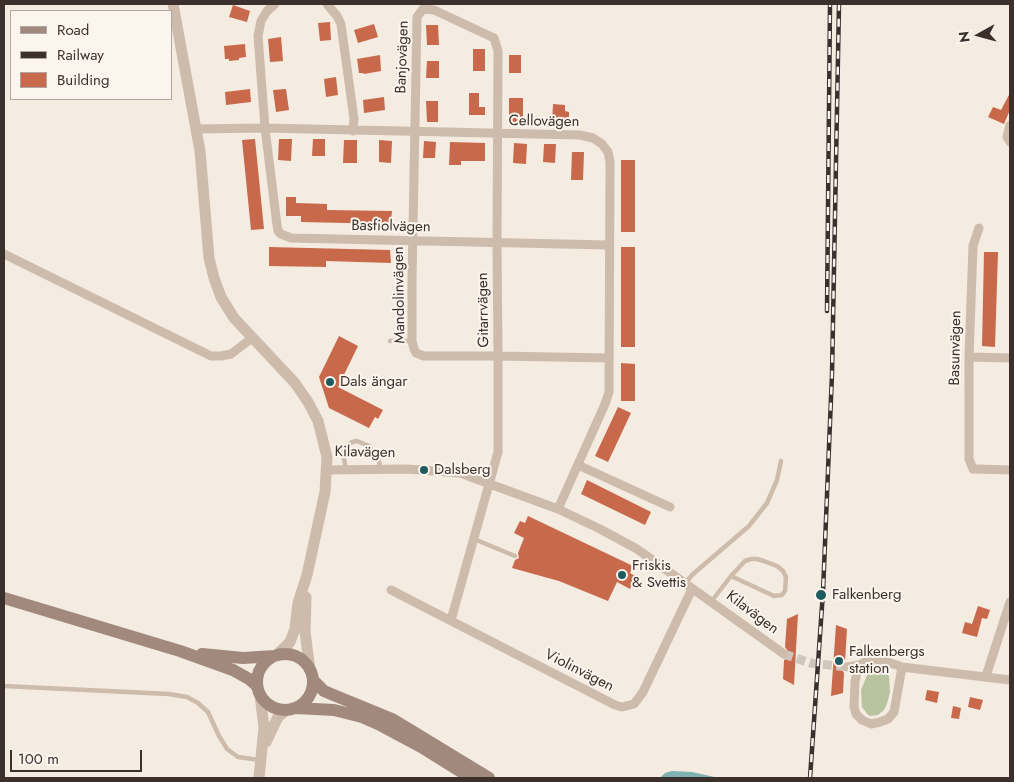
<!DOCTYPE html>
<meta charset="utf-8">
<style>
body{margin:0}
#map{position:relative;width:1014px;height:782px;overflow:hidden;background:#f4ebe1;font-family:Jost,sans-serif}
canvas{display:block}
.frame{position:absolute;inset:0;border:5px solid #3b302b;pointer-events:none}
.legend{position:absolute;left:10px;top:10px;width:162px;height:90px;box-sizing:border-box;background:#fbf5ee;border:1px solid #aea6a0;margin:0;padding:6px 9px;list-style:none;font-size:15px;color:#3b302b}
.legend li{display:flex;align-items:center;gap:10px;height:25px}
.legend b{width:25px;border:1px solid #aea6a0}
.north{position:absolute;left:954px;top:10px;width:50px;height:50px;-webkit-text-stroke:4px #fbf5ee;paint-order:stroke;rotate:263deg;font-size:14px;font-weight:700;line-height:20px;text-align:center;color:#3b302b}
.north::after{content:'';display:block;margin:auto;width:18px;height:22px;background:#3b302b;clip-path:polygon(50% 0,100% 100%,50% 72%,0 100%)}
.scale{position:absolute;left:10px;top:750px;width:132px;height:22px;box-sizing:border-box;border:2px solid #3b302b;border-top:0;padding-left:6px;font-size:15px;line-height:18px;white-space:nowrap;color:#3b302b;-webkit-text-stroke:4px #fbf5ee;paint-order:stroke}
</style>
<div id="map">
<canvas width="1014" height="782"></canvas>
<div class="frame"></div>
<ul class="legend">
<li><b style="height:6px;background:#a18a7d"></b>Road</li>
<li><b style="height:6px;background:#3b302b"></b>Railway</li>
<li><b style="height:14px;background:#c8694b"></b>Building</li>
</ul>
<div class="north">N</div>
<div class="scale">100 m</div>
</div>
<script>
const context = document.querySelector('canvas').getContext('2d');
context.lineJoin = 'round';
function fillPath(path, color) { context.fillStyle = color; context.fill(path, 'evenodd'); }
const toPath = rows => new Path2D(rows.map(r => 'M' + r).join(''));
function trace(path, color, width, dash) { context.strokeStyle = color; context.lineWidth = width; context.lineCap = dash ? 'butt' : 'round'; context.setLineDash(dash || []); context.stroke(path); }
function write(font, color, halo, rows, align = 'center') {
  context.font = font + ' Jost,sans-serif'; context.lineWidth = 4; context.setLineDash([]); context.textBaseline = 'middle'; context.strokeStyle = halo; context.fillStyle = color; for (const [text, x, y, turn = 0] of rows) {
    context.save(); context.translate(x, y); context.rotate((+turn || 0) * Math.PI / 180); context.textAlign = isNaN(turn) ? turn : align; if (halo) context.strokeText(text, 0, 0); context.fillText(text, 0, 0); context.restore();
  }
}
const green = toPath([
 [878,667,882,668,889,676,890,692,887,704,884,710,878,715,871,716,868,715,862,707,861,690,867,675,874,668]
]);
const water = toPath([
 [672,771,692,772,719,778,660,778,665,773]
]);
const building = toPath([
 [233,5,250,11,247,22,229,17],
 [330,22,331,40,320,41,318,23],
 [374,24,378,37,358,43,354,30],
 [426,25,438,25,439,45,427,45],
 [281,37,283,61,270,62,268,39],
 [245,44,246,57,239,58,239,60,229,61,229,59,225,59,224,46],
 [473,49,485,49,485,71,473,71],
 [380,55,381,71,364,74,363,73,359,73,357,59],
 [509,55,521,55,521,73,509,73],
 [427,61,439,61,439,78,426,78],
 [336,77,338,95,326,97,324,79],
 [250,89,251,102,226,105,225,92],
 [286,89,289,110,276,112,273,90],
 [469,93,479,93,479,107,485,107,485,115,469,115],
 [1010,93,1010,110,1004,124,988,117,993,107,1001,110],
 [384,97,385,110,364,113,363,100],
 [509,98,523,98,523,122,509,122],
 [426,101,438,101,438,122,427,122],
 [553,104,565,105,565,111,569,112,569,119,564,119,564,123,552,123],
 [255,139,264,229,251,230,242,140],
 [279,139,292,139,291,161,278,160],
 [313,139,325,139,325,156,312,156],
 [344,140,357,140,357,163,343,163],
 [379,140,392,141,391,163,379,162],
 [424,141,436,142,435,158,423,158],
 [450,142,485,143,485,161,461,161,461,165,449,165],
 [514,143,527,144,526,164,513,163],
 [544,144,556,144,555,163,543,162],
 [572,152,584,152,583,180,571,180],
 [621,160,635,160,635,232,621,232],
 [286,197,296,197,296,203,327,204,327,210,392,211,391,220,390,220,390,224,301,222,301,216,286,216],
 [269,247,390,250,391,263,326,261,326,267,269,266],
 [621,247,635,247,635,347,621,347],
 [984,252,998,252,995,347,982,346],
 [339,336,358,346,338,387,383,410,378,419,375,417,369,428,329,408,319,377],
 [621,363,635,364,635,401,621,401],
 [618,407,631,413,608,462,595,456],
 [587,480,651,512,645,525,581,494],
 [528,516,633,566,630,573,635,576,630,589,617,582,608,601,559,581,512,568,515,560,519,558,518,553,524,538,514,533,520,521,525,523],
 [978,606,990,610,987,619,982,618,977,637,962,633,965,622,972,624],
 [798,614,794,685,783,679,784,660,789,658,790,654,785,647,787,619],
 [836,625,847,629,845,661,841,664,841,668,844,673,843,693,831,696],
 [927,690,939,692,937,703,925,700],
 [970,697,983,700,980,710,968,707],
 [953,706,961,708,959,719,951,718]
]);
const minorTunnel = toPath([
 [784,654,810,663,847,667]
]);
const service = toPath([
 [390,341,412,341],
 [346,469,343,454,344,449,352,442,357,441,369,446,379,461,380,469],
 [474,539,515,556],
 [685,584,692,575,749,526,767,503,777,480,781,461],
 [711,602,731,576,745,561,751,559,757,559,764,561,777,566,783,571,786,577,785,591,782,595,774,596,731,576],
 [4,686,169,694,187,697,198,703,208,712,219,736,227,749,238,757,260,760]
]);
const minor = toPath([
 [275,4,267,11,261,21,258,36,265,128,277,225,278,231,281,234,291,238,608,245],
 [327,4,337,16,341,24,354,119,353,131],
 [1010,125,1007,137,1010,142],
 [196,129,265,128,580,135,593,138,602,144,608,152,610,162,609,392,605,404,558,509],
 [979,228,973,246,969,357,969,459,973,469,976,469,1010,470],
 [4,254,211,356,221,356,231,354,252,338],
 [969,357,1010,358],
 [578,465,670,507],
 [327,470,407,469,460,473,558,509,600,529,637,549,784,654],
 [391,590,615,705,622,707,634,704,643,692,692,589],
 [451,620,498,452,498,356,497,243,498,51,494,38,434,10,423,9,417,17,412,280,412,341,414,349,416,353,424,356,498,356,609,358],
 [859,665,855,681,854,707,856,714,862,720,871,724,880,722,888,719,894,712,902,667],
 [847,667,859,665,867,661,882,660,902,667,1010,680],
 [986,676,1010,602]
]);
const tertiary = toPath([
 [173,4,200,151,209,258,214,278,221,297,234,318,295,383,308,402,318,421,327,457,325,492,307,575,298,603,295,629,290,642,278,654],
 [306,597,305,632,310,670],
 [266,742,278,717,287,710],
 [259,778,264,727,260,695]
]);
const secondary = toPath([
 [4,598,180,651,233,670,249,679,257,686],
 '257 682a28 28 0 1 1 56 0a28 28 0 1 1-56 0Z',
 [202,654,243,658,274,656],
 [313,680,324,691,331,694,392,719,489,778],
 [296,708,334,710,362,717,378,724,421,747,471,778]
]);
const rail = toPath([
 [827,311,830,4],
 [810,778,823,592,832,374,839,4]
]);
const markers = [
 [330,382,5,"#1f5a5e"],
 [424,470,5,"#1f5a5e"],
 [622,575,5,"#1f5a5e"],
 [821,595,6,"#1f5a5e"],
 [839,661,5,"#1f5a5e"]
];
const streetNames = [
 ["Banjovägen",403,57,-88],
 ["Cellovägen",544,122,1],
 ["Basfiolvägen",391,227,1],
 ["Mandolinvägen",400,295,-91],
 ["Gitarrvägen",484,310,-91],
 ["Basunvägen",956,348,-89],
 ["Kilavägen",365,453,1],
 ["Kilavägen",752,613,37],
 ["Violinvägen",579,671,27]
];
const poiNames = [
 ["Dals ängar",340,382],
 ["Dalsberg",434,470],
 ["Friskis",632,566],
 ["& Svettis",632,583],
 ["Falkenberg",832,595],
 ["Falkenbergs",849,652],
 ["station",849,669]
];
fillPath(green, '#b8c4a0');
fillPath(water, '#7fb0b2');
fillPath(building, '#c8694b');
trace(minorTunnel, '#cfc6bd', 9, [9, 4.5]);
trace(service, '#cdbbac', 4.5);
trace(minor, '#cdbbac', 9);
trace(tertiary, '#cdbbac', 11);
trace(secondary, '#a18a7d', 12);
trace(rail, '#3b302b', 4.5);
trace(rail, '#fbf5ee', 2.5, [8]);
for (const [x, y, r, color] of markers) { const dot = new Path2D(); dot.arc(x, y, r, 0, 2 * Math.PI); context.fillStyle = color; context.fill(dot); trace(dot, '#fbf5ee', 2); }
write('15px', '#3b302b', '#fbf5ee', streetNames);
write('15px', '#3b302b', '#fbf5ee', poiNames, 'left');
</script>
